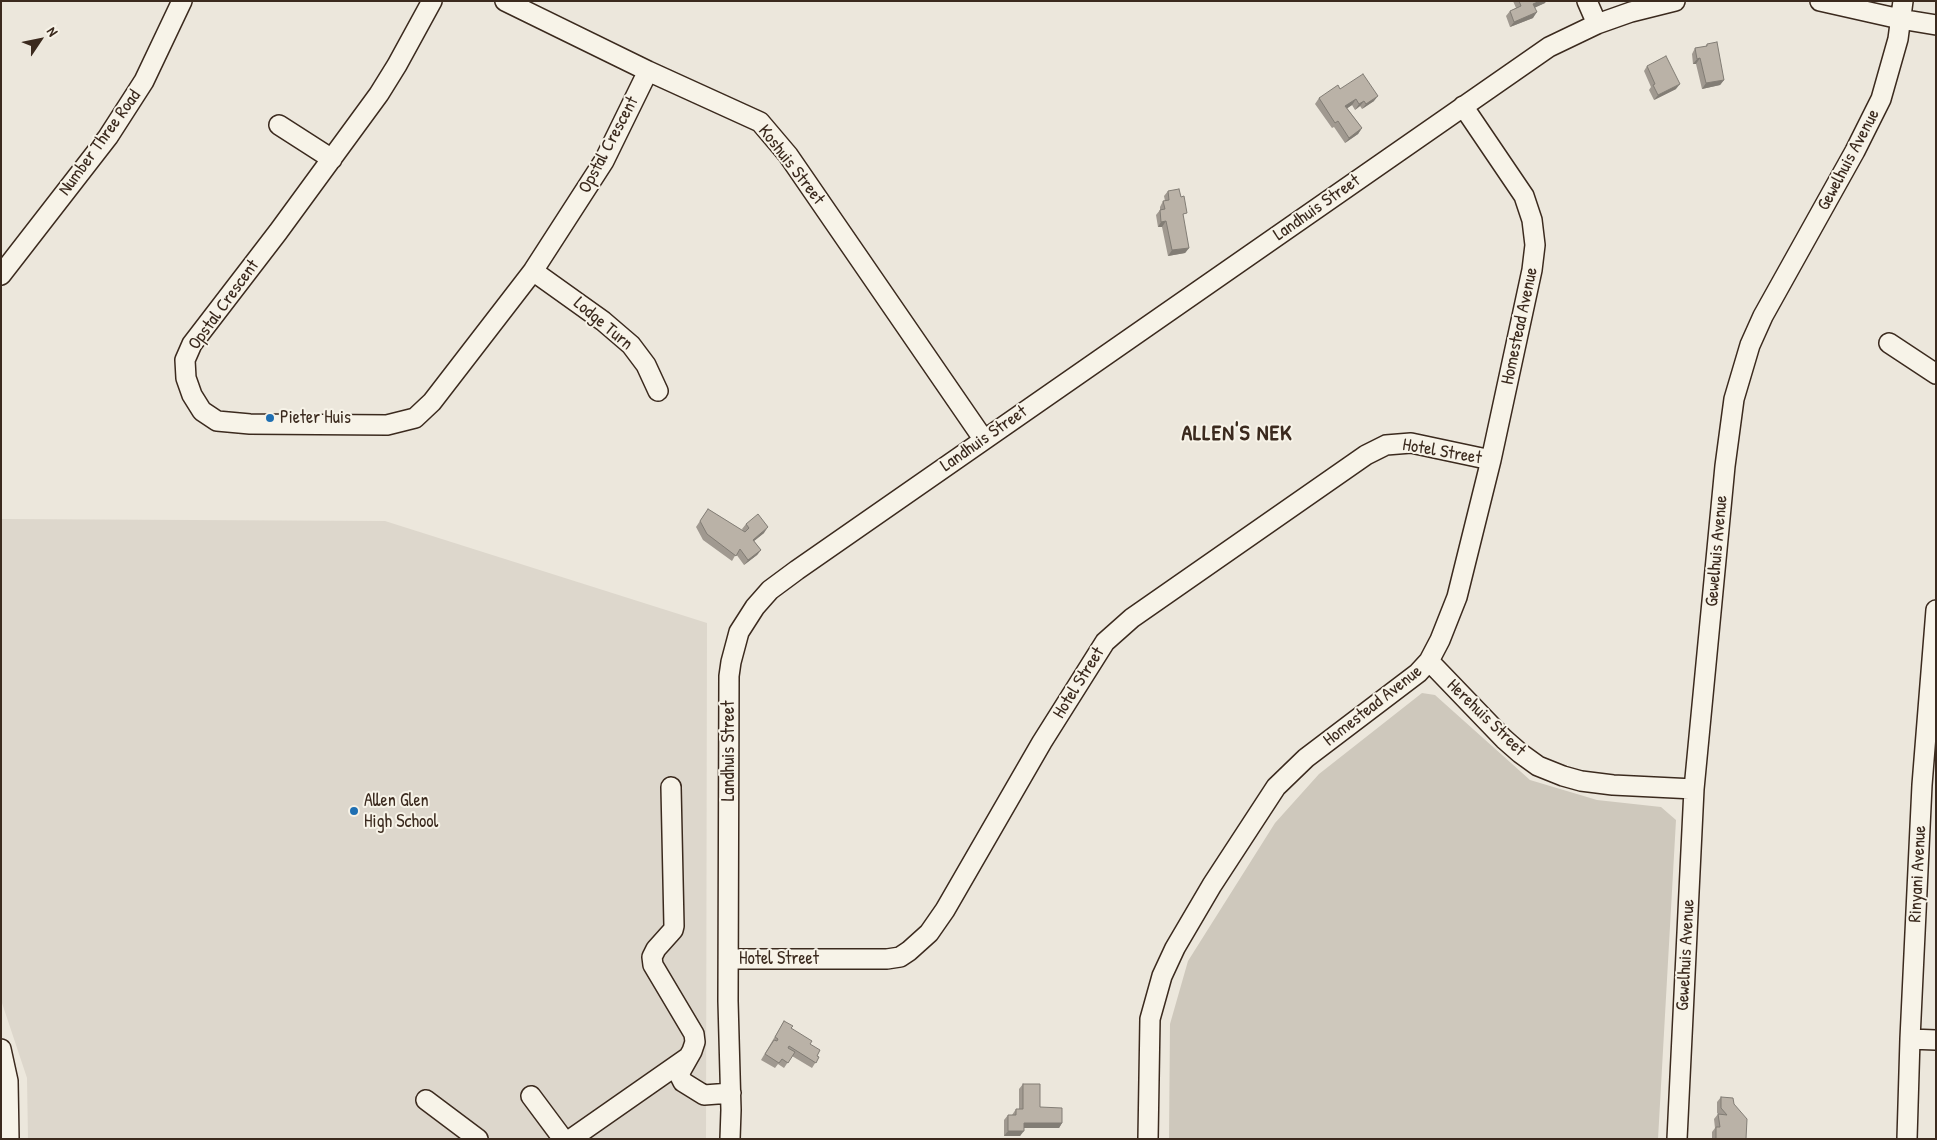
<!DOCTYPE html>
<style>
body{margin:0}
#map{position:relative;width:1937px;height:1140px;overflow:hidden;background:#ece7dc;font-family:"Patrick Hand",sans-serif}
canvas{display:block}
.frame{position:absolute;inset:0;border:2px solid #3b2a1e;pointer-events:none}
.north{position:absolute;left:15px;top:15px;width:50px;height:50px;-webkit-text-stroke:4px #f7f3e8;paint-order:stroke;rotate:56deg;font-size:14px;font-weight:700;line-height:20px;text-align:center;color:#3b2a1e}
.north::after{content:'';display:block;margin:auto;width:18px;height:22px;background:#3b2a1e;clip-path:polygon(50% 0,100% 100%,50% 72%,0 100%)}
</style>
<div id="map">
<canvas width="1937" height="1140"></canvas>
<div class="frame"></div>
<div class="north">N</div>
</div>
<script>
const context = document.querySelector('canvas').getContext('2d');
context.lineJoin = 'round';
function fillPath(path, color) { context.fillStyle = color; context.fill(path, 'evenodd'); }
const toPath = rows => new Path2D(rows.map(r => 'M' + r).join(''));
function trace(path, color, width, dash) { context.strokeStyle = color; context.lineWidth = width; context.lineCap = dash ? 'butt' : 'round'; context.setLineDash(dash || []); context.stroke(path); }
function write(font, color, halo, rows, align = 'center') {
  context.font = font + ' "Patrick Hand",sans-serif'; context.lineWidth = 4; context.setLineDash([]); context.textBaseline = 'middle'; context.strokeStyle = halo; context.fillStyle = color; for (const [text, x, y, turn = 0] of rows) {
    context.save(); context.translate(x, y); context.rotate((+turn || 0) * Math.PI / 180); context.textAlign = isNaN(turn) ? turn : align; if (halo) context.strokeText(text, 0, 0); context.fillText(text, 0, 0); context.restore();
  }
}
const built = toPath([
 [1,519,385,521,707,623,706,1139,28,1139,27,1078,1,1000]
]);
const green = toPath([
 [1422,693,1435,695,1530,780,1597,800,1661,807,1676,820,1658,1139,1169,1139,1170,1024,1188,961,1275,823,1319,774]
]);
const minor = toPath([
 [432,1,397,65,379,94,278,232,192,344,185,360,186,378,192,395,202,411,217,421,250,424,387,425,415,418,432,402,533,271,604,161,648,71],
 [505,1,648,71,760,122,788,155,984,440],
 [1587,1,1597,24],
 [1820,1,1900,19,1936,25],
 [279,125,332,159],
 [533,271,603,321,631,345,646,365,658,391],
 [1,275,108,137,144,81,182,1],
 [1889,343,1936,374],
 [1429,661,1504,739,1520,753,1538,766,1563,776,1581,781,1613,785,1694,789],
 [671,787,674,926,673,930,656,949,652,957,653,965,694,1034,695,1042,692,1051,679,1074,683,1082,704,1095,731,1093],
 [729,959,887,959,900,957,909,951,929,933,945,910,1042,742,1105,642,1132,618,1366,455,1386,445,1411,443,1491,460],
 [1910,1039,1936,1040],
 [1,1049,8,1081,9,1139],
 [531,1096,563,1139],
 [426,1100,478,1139],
 [571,1139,687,1058],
 [730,1139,731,1110,728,1001,729,676,731,662,739,632,755,607,770,590,797,570,1549,47,1597,24,1631,12,1675,1],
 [1148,1139,1150,1019,1162,976,1175,948,1212,885,1276,787,1306,758,1418,673,1429,661,1440,640,1457,597,1491,460,1532,270,1535,245,1532,220,1524,196,1463,106],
 [1677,1139,1694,789,1725,466,1734,399,1750,345,1763,316,1855,151,1881,99,1898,39,1903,1],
 [1907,1139,1910,1039,1922,785,1936,610]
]);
const wall = toPath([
 [1513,1,1546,1,1545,3,1535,7,1533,18,1510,27,1506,16,1510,11,1516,8],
 [1707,44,1724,80,1720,85,1702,89,1696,64,1693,64,1692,54,1695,48,1705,47],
 [1647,66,1676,89,1654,100,1649,90,1651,87,1644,71],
 [1340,89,1374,101,1362,109,1360,106,1355,110,1352,105,1347,108,1362,128,1358,134,1345,143,1334,127,1332,128,1315,104,1319,98],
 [1168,191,1183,219,1189,248,1185,253,1168,256,1162,227,1158,227,1156,215,1160,210,1160,207,1163,201,1165,201,1164,196],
 [708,509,743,531,742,529,746,524,764,533,754,541,761,550,757,555,744,565,736,554,732,561,703,540,696,527],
 [784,1021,791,1028,810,1044,817,1056,819,1057,812,1068,792,1056,784,1068,778,1064,775,1068,761,1060],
 [1023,1084,1040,1107,1062,1123,1059,1128,1024,1128,1020,1136,1004,1136,1004,1120,1008,1115,1012,1115,1016,1109,1019,1109,1019,1089],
 [1721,1097,1734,1104,1746,1139,1712,1139,1712,1132,1715,1128,1714,1119,1718,1114,1717,1113,1717,1102]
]);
const shadedWall = toPath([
 [1540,1,1546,1,1545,3,1530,10,1533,4],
 [1537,12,1533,18,1510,27,1514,22],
 [1700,58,1696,64,1693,64,1697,59],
 [1724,80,1720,85,1702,89,1706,83],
 [1680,84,1676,89,1654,100,1658,95],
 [1378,96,1374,101,1362,109,1366,104],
 [1356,99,1352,105,1342,112,1345,106],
 [1364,101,1360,106,1355,110,1359,104],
 [1362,128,1358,134,1345,143,1349,138],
 [1166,221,1162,227,1158,227,1161,222],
 [1189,248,1185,253,1168,256,1172,250],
 [768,527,764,533,749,545,753,540],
 [761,550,757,555,744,565,748,560],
 [1024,1123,1062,1123,1059,1128,1020,1128],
 [1008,1131,1024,1131,1020,1136,1004,1136]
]);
const building = toPath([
 [1519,1,1540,1,1533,4,1537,12,1514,22,1510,11,1521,6,1519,1],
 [1717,42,1724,80,1706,83,1700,58,1697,59,1695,48,1707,46,1707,44,1717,42],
 [1666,56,1680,84,1658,95,1653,85,1655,84,1647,66,1666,56],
 [1363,74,1378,96,1366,104,1364,101,1359,104,1356,99,1345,106,1362,128,1349,138,1338,121,1335,123,1319,98,1338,85,1340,89,1363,74],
 [1179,189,1181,197,1184,196,1187,213,1183,214,1189,248,1172,250,1166,221,1161,222,1160,210,1165,209,1163,201,1169,200,1168,191,1179,189],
 [708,509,745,532,749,528,746,524,758,514,768,527,753,540,761,550,748,560,740,549,736,556,707,534,700,521,708,509],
 [784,1021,793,1026,791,1028,812,1041,810,1044,820,1050,817,1056,819,1057,816,1063,789,1046,788,1048,795,1052,788,1063,782,1059,779,1063,765,1054,774,1040,777,1041,778,1039,775,1037,784,1021],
 [1023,1084,1040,1084,1040,1107,1062,1108,1062,1123,1024,1123,1024,1131,1008,1131,1008,1115,1016,1115,1016,1109,1023,1109,1023,1084],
 [1721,1097,1733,1098,1734,1104,1747,1119,1746,1139,1716,1139,1716,1127,1720,1127,1718,1114,1727,1115,1721,1108,1721,1097]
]);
const markers = [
 [270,418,5,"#1f6fb2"],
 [354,811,5,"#1f6fb2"]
];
const streetNames = [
 ["Number Three Road",100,143,-54],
 ["Opstal Crescent",609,145,-62],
 ["Gewelhuis Avenue",1849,160,-62],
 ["Koshuis Street",791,165,52],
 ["Landhuis Street",1317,208,-35],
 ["Opstal Crescent",224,305,-54],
 ["Lodge Turn",603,324,40],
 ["Homestead Avenue",1520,326,-78],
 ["Landhuis Street",984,439,-35],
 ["Hotel Street",1442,452,10],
 ["Gewelhuis Avenue",1717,551,-85],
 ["Hotel Street",1079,683,-58],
 ["Homestead Avenue",1373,706,-38],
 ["Herehuis Street",1486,718,44],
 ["Landhuis Street",729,751,-90],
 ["Rinyani Avenue",1918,874,-87],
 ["Gewelhuis Avenue",1686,955,-87],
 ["Hotel Street",779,959]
];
const poiNames = [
 ["Pieter Huis",280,418],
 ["Allen Glen",364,801],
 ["High School",364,822]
];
const districtNames = [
 ["ALLEN'S NEK",1237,434]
];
fillPath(built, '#ddd7cc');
fillPath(green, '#cec8bc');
trace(minor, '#3b2a1e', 22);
trace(minor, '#f7f3e8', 19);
fillPath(wall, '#a09990');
fillPath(shadedWall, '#827d75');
fillPath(building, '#bab2a7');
trace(building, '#827d75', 1);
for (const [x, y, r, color] of markers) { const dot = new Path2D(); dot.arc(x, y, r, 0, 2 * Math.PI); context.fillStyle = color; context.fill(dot); trace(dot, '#f7f3e8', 2); }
write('18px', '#3b2a1e', '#f7f3e8', streetNames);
write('18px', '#3b2a1e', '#f7f3e8', poiNames, 'left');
context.letterSpacing = '1px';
write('bold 22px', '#3b2a1e', '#f7f3e8', districtNames);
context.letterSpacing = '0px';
</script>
